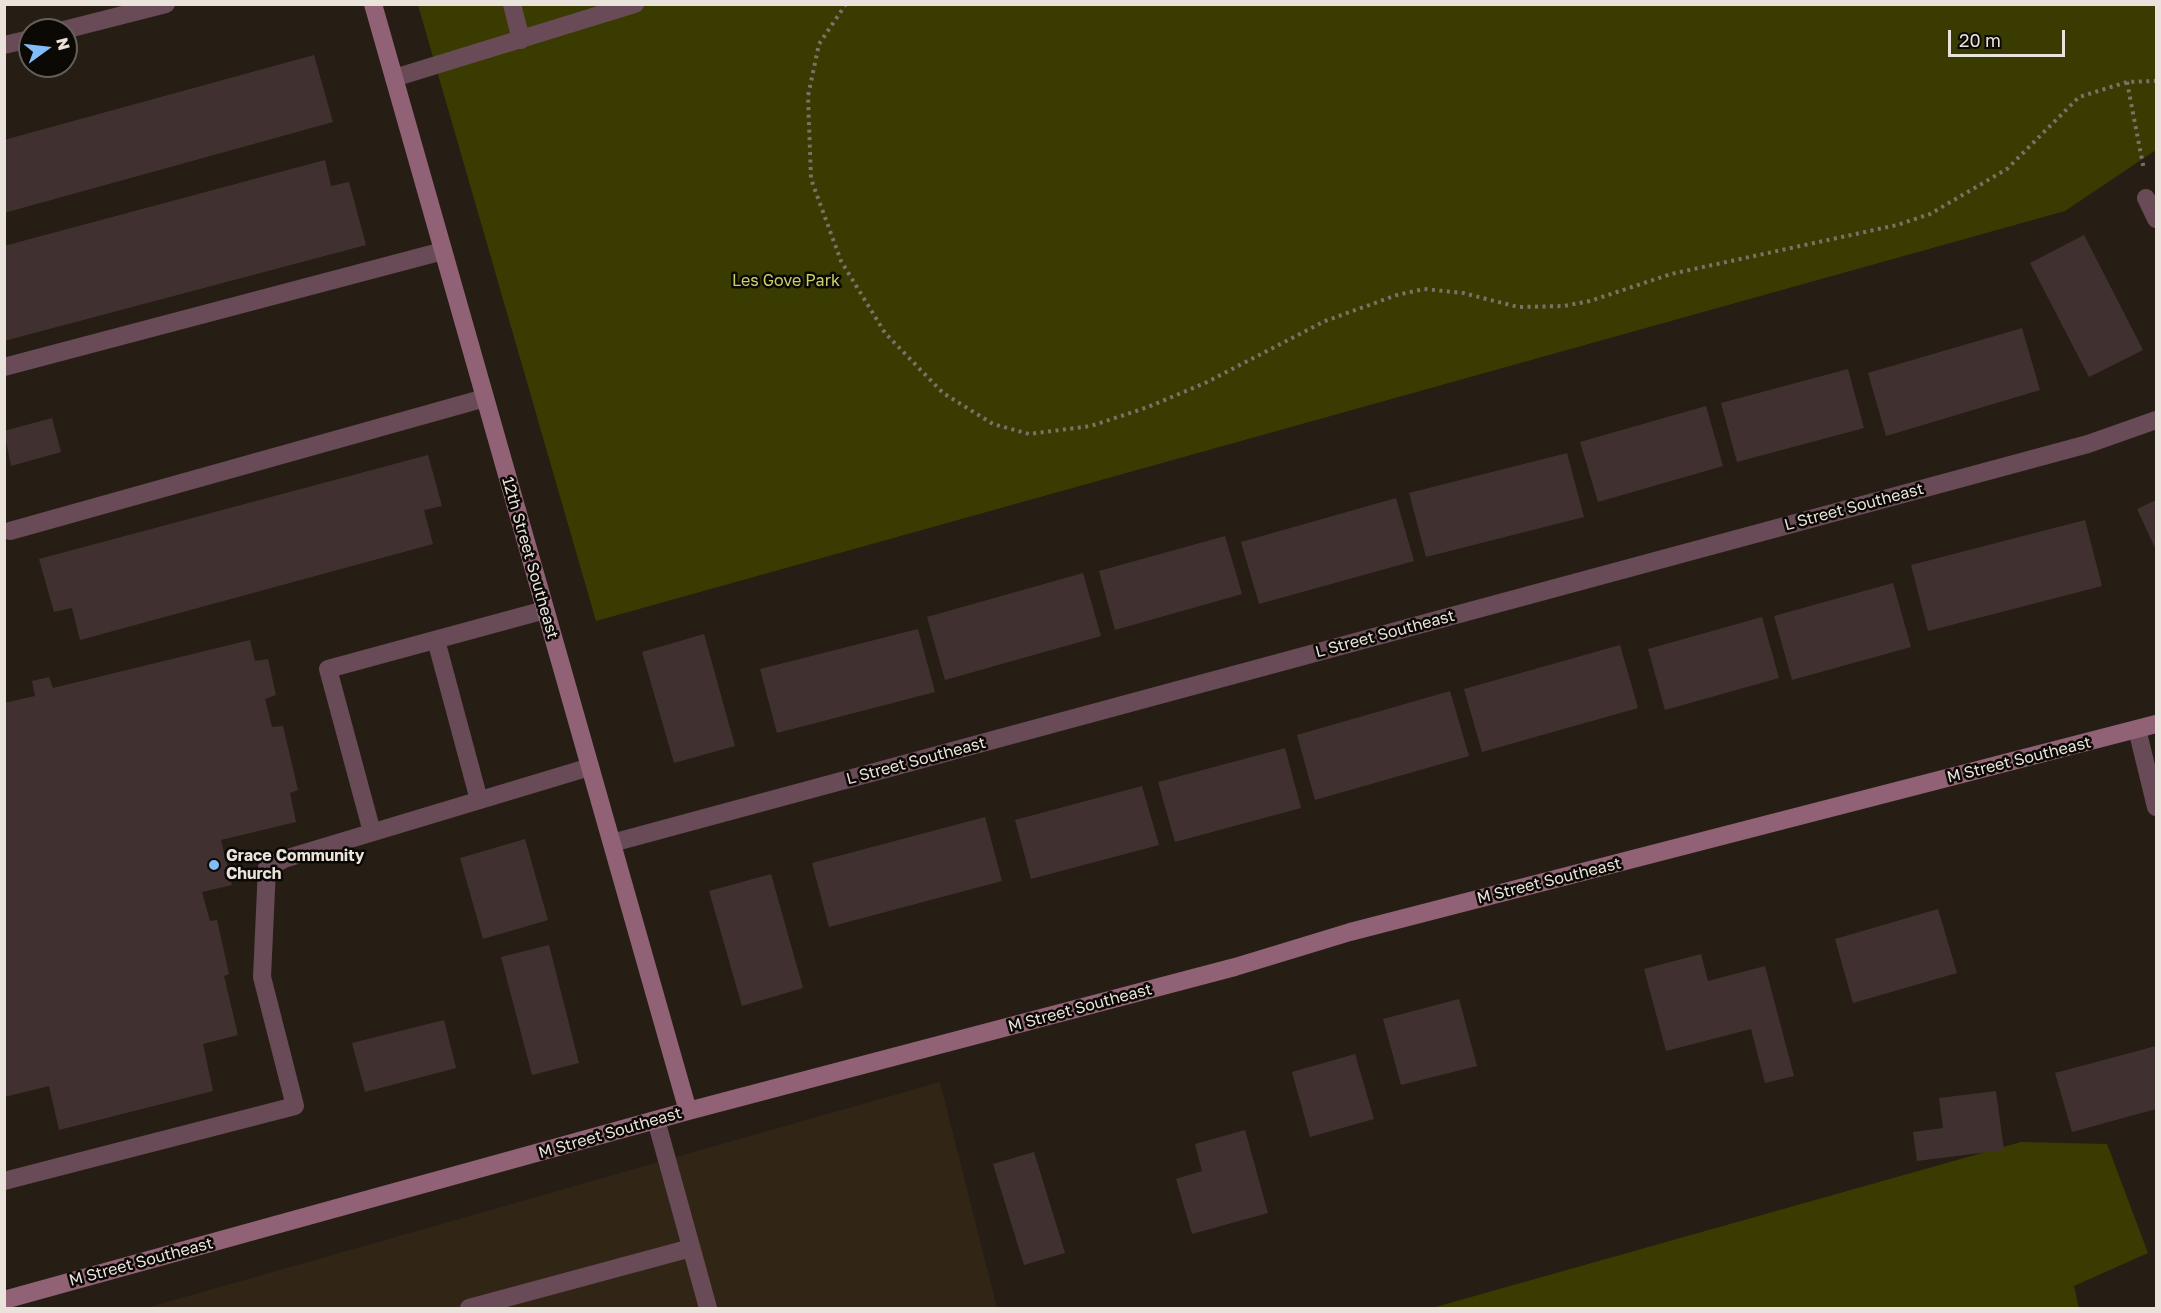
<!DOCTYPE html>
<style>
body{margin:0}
#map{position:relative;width:2161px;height:1313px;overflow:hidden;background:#261e14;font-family:"Golos Text",sans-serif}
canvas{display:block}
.frame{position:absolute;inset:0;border:6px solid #e9e3dc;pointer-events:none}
.north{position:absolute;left:18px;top:18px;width:60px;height:60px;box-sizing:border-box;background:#0c0905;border:2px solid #64605b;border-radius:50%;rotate:75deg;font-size:16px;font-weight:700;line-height:24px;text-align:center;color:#e9e3dc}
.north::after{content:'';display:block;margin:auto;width:21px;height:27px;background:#82bcfa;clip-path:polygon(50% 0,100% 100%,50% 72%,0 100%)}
.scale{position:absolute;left:1948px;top:30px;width:117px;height:27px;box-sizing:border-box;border:3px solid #e9e3dc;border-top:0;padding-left:8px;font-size:18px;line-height:21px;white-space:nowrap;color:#e9e3dc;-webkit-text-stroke:4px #0c0905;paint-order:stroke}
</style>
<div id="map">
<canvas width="2161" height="1313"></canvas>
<div class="frame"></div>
<div class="north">N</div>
<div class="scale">20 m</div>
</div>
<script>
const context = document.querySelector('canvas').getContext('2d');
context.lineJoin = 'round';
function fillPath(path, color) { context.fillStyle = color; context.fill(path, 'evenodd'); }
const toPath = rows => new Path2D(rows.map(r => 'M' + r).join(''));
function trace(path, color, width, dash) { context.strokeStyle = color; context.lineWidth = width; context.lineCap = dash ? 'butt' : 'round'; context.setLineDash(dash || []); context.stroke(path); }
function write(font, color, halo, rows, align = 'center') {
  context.font = font + ' "Golos Text",sans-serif'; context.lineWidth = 5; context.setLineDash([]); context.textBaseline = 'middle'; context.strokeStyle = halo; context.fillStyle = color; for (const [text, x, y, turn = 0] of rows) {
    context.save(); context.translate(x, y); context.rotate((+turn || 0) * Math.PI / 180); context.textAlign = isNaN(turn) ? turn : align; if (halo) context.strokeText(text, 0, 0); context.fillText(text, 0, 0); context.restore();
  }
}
const built = toPath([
 [940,1082,997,1308,146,1308]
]);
const green = toPath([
 [418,5,2156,5,2156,150,2065,211,596,621],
 [2021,1142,2107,1144,2148,1253,2074,1286,2079,1308,1432,1308]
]);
const building = toPath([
 [314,55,333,122,4,213,4,140],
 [325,160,331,186,349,182,366,245,4,341,4,246],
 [2084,235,2143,350,2089,377,2030,263],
 [2022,328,2040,390,1886,436,1868,373],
 [1848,369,1864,428,1737,462,1721,403],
 [1706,406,1723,466,1598,502,1580,442],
 [52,418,61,452,11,466,4,431],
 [1567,453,1584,517,1426,557,1409,493],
 [428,455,442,506,424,510,433,544,80,640,72,608,54,612,39,559],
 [1396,498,1414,561,1259,604,1241,542],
 [2156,500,2156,550,2137,509],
 [2085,520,2102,586,1928,631,1911,565],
 [1225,536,1242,594,1115,630,1099,571],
 [1083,573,1101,636,945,680,927,617],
 [1893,583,1911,647,1792,680,1774,616],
 [1762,617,1779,678,1665,710,1648,649],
 [918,629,935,692,777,733,760,669],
 [704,634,735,746,674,763,642,652],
 [250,640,255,661,268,659,276,695,265,699,272,727,283,726,298,790,290,793,296,822,221,840,232,885,202,892,210,921,217,920,229,974,224,976,238,1035,203,1044,213,1091,59,1130,49,1086,4,1097,4,703,35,696,32,681,49,677,53,688],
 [1620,645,1638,708,1482,752,1464,689],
 [1450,691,1469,756,1315,800,1297,735],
 [1285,748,1301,808,1175,842,1158,782],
 [1142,786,1159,845,1031,879,1015,820],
 [985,817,1002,881,829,927,812,863],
 [525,839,548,920,483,939,460,858],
 [771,874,803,988,742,1006,709,891],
 [1938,909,1957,973,1853,1003,1835,939],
 [549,945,579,1063,532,1075,501,957],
 [1701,954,1708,981,1765,966,1794,1076,1765,1083,1751,1029,1666,1051,1644,969],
 [1459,999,1477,1066,1401,1085,1383,1019],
 [444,1020,456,1068,365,1092,352,1043],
 [2156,1046,2156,1109,2072,1132,2055,1073],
 [1355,1054,1374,1119,1310,1137,1292,1072],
 [1996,1091,2004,1150,1917,1161,1913,1132,1943,1128,1939,1098],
 [1245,1130,1268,1213,1192,1234,1176,1179,1202,1171,1195,1144],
 [1034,1152,1065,1253,1024,1265,993,1164]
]);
const path = toPath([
 [846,4,819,44,808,96,811,179,841,261,885,333,943,393,993,424,1029,434,1091,426,1148,407,1205,383,1325,321,1397,295,1424,289,1463,293,1518,307,1564,306,1590,301,1671,274,1897,225,1930,214,2007,169,2079,97,2127,82,2156,81],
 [2127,82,2144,170]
]);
const lane = toPath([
 [512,4,521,40],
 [64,30,166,4],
 [4,45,30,39],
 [394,78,635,4],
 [4,367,443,251],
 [10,531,485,398],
 [436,640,479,800],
 [2137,729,2156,807],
 [372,832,328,669,545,610],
 [656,1120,708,1308],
 [4,1181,295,1106,262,977,267,868,284,859,590,767],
 [469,1308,691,1248]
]);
const street = toPath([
 [2146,198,2156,219],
 [612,843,2088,444,2156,420]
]);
const secondary = toPath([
 [373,4,688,1111],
 [4,1300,688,1111,1235,967,1350,932,2156,724]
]);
const markers = [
 [214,865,6,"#82bcfa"]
];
const parkNames = [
 ["Les Gove Park",786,281]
];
const streetNames = [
 ["L Street Southeast",1854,507,-15],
 ["12th Street Southeast",530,558,74],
 ["L Street Southeast",1385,634,-15],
 ["M Street Southeast",2019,760,-14],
 ["L Street Southeast",916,761,-15],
 ["M Street Southeast",1549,881,-14],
 ["M Street Southeast",1080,1008,-15],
 ["M Street Southeast",610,1133,-16],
 ["M Street Southeast",141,1262,-15]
];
const poiNames = [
 ["Grace Community",226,856],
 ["Church",226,874]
];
fillPath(built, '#312516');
fillPath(green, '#393b00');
fillPath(building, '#403130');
trace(path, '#79726a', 4, [3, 4.5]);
trace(lane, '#684b57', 18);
trace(street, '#684b57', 18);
trace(secondary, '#916275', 18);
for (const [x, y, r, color] of markers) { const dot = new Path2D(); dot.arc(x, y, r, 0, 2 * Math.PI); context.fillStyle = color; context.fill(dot); trace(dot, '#0c0905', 2); }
write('16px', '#ccd26b', '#0c0905', parkNames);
write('16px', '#e9e3dc', '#0c0905', streetNames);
write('bold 16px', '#e9e3dc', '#0c0905', poiNames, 'left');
</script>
